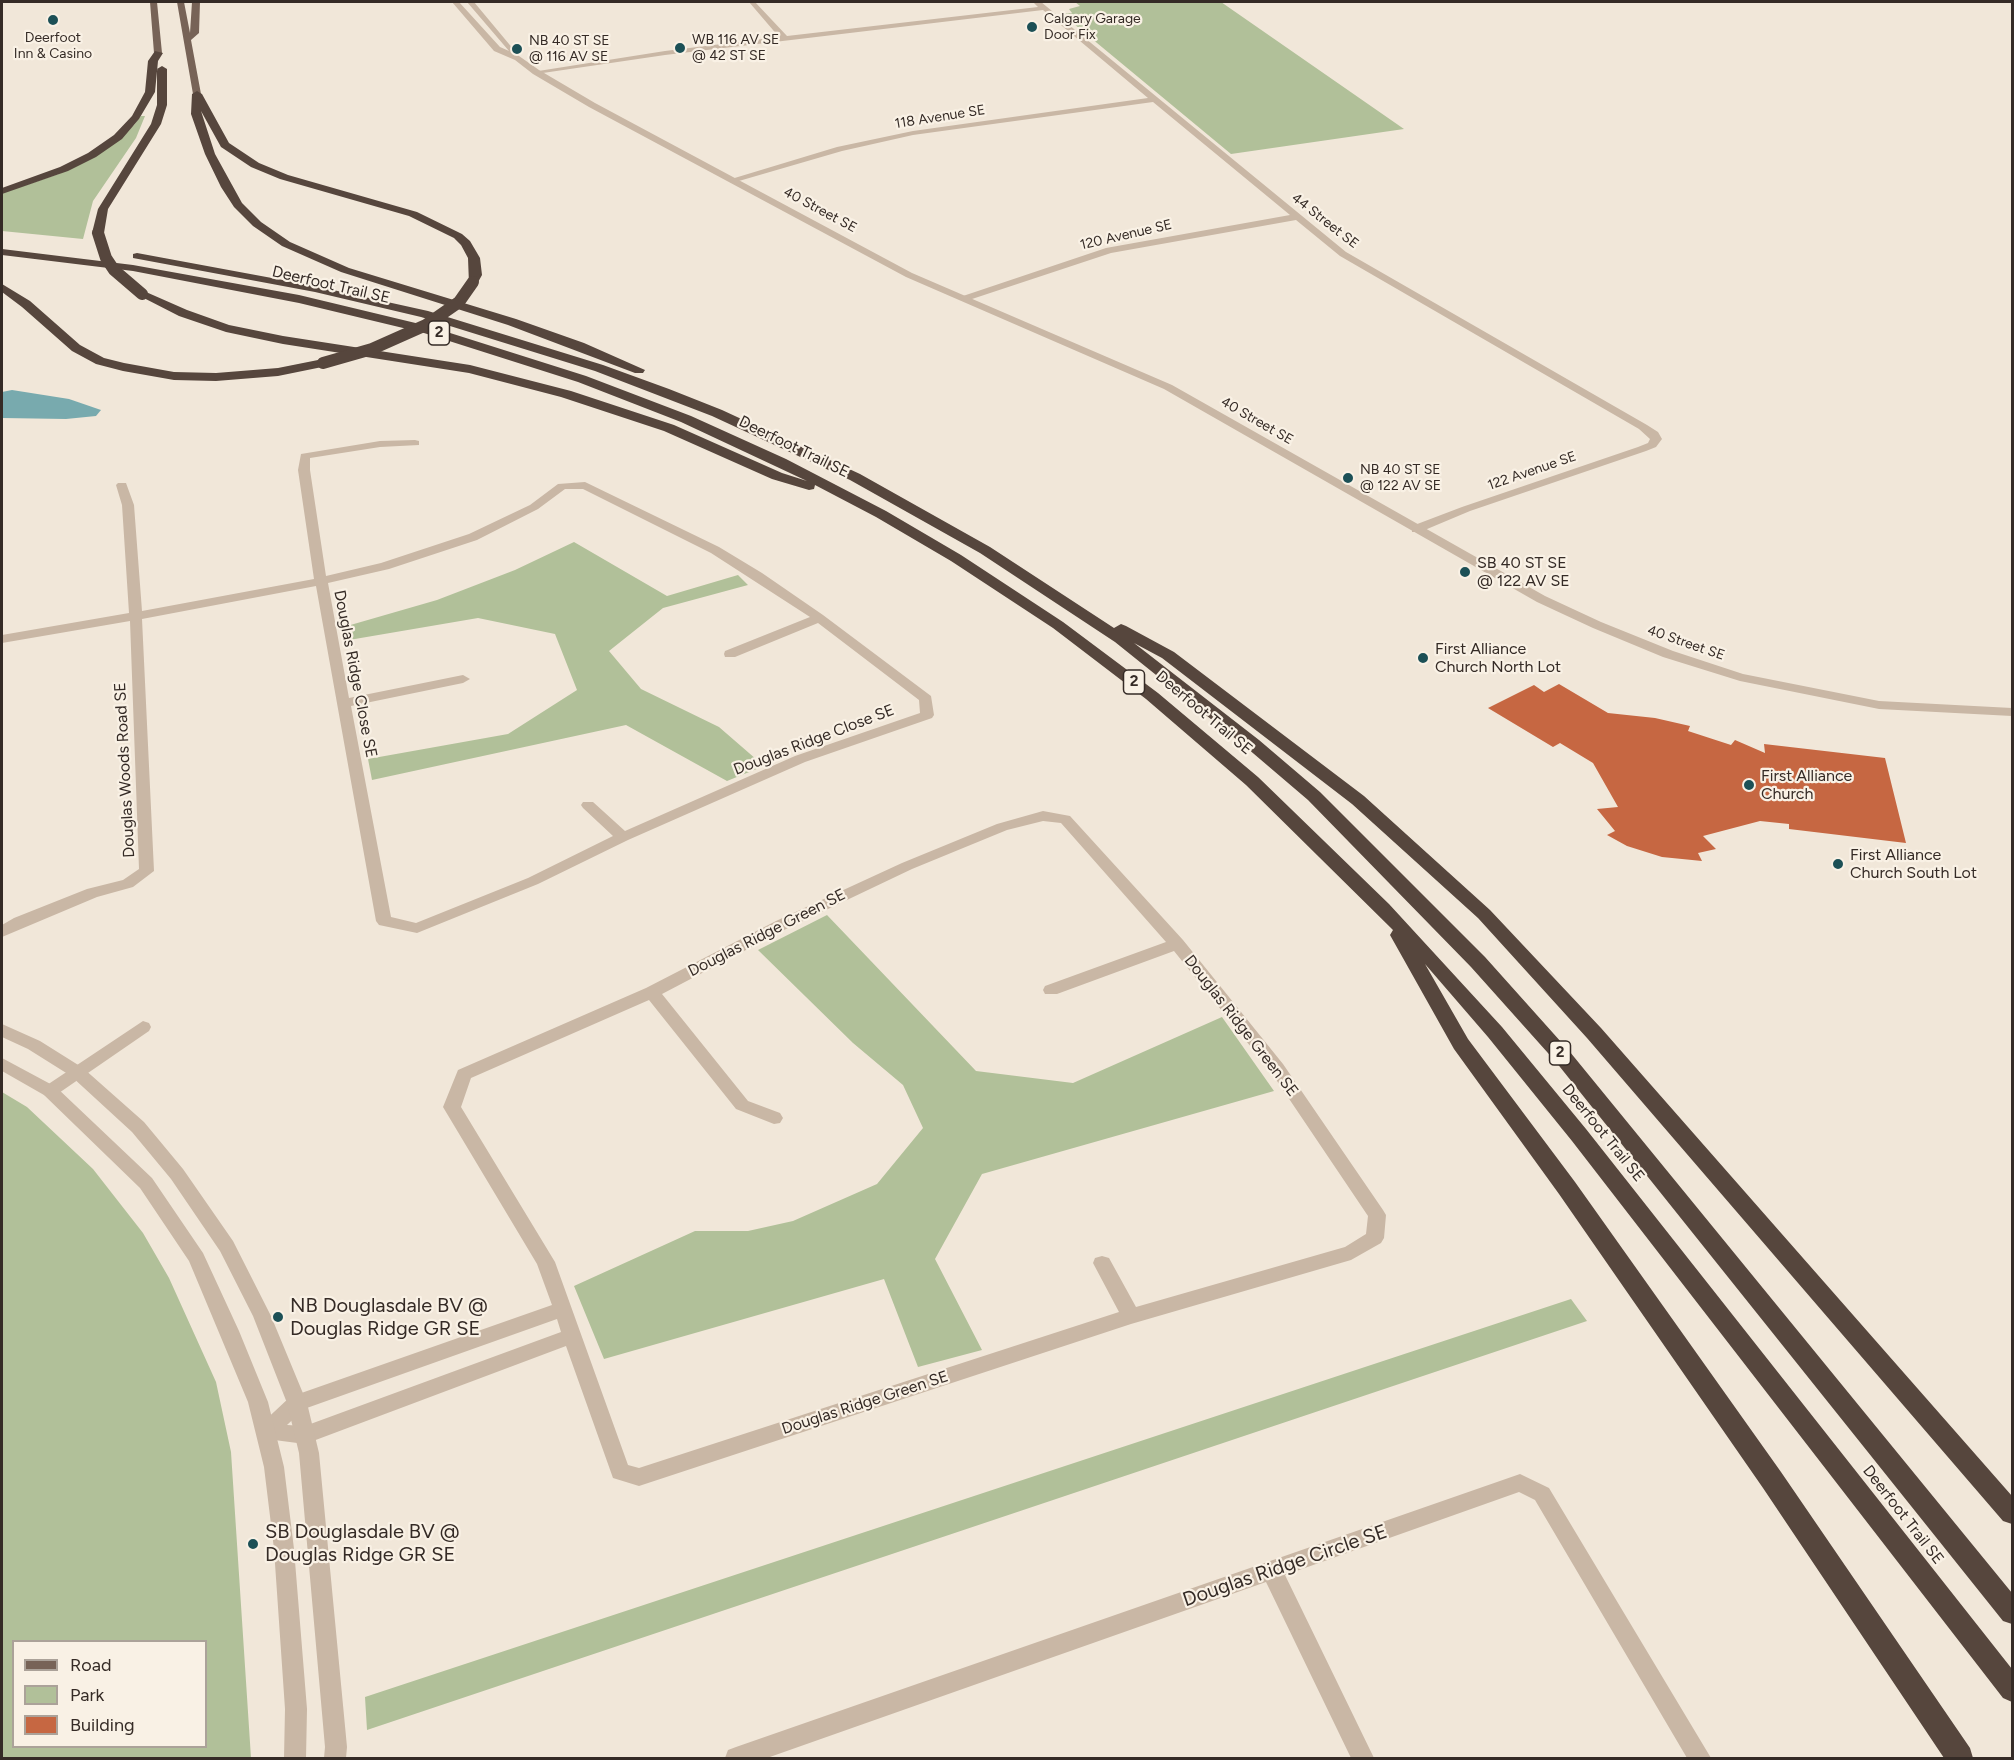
<!DOCTYPE html>
<style>
body{margin:0}
#map{position:relative;width:2014px;height:1760px;overflow:hidden;background:#f1e7d9;font-family:Figtree,sans-serif}
canvas{display:block}
.frame{position:absolute;inset:0;border:3px solid #352b26;pointer-events:none}
.legend{position:absolute;left:12px;top:1640px;width:195px;height:108px;box-sizing:border-box;background:#f9f1e5;border:2px solid #aba299;margin:0;padding:8px 10px;list-style:none;font-size:18px;color:#352b26}
.legend li{display:flex;align-items:center;gap:12px;height:30px}
.legend b{width:30px;border:2px solid #aba299}
</style>
<div id="map">
<canvas width="2014" height="1760"></canvas>
<div class="frame"></div>
<ul class="legend">
<li><b style="height:8px;background:#776357"></b>Road</li>
<li><b style="height:16px;background:#b1c099"></b>Park</li>
<li><b style="height:16px;background:#c66742"></b>Building</li>
</ul>
</div>
<script>
const context = document.querySelector('canvas').getContext('2d');
context.lineJoin = 'round';
function fillPath(path, color) { context.fillStyle = color; context.fill(path, 'evenodd'); }
const toPath = rows => new Path2D(rows.map(r => 'M' + r).join(''));
function trace(path, color, width, dash) { context.strokeStyle = color; context.lineWidth = width; context.lineCap = dash ? 'butt' : 'round'; context.setLineDash(dash || []); context.stroke(path); }
function write(font, color, halo, rows, align = 'center') {
  context.font = font + ' Figtree,sans-serif'; context.lineWidth = 4.5; context.setLineDash([]); context.textBaseline = 'middle'; context.strokeStyle = halo; context.fillStyle = color; for (const [text, x, y, turn = 0] of rows) {
    context.save(); context.translate(x, y); context.rotate((+turn || 0) * Math.PI / 180); context.textAlign = isNaN(turn) ? turn : align; if (halo) context.strokeText(text, 0, 0); context.fillText(text, 0, 0); context.restore();
  }
}
const green = toPath([
 [1075,2,1221,2,1404,129,1231,154,1062,14,1072,13,1069,9,1080,6],
 [141,116,145,116,136,138,93,201,83,239,2,231,2,193,59,174,134,125],
 [574,542,667,596,738,575,748,585,663,608,609,651,641,689,719,727,764,766,727,781,626,725,372,780,368,759,508,734,577,690,555,634,478,618,349,640,347,626,437,600,515,570],
 [827,915,976,1071,1073,1083,1222,1017,1274,1091,982,1174,935,1259,982,1350,918,1367,884,1279,604,1359,574,1286,695,1231,748,1231,793,1221,877,1184,923,1128,903,1085,853,1043,758,950],
 [2,1092,27,1107,93,1169,143,1233,169,1278,216,1382,231,1452,251,1758,2,1758],
 [14,1642,206,1642,206,1746,14,1746],
 [1571,1299,1587,1321,367,1730,365,1697]
]);
const water = toPath([
 [12,390,69,399,101,410,96,416,66,419,2,418,2,392]
]);
const building = toPath([
 [1559,684,1608,713,1655,718,1690,726,1688,731,1731,745,1735,740,1765,753,1764,744,1885,758,1906,843,1789,829,1789,824,1760,821,1703,836,1716,849,1698,853,1702,861,1662,857,1627,846,1607,835,1615,831,1597,809,1618,807,1593,763,1560,743,1553,747,1488,708,1534,685,1544,692]
]);
const minor = toPath([
 [749,2,755,2,787,36,1038,7,1033,2,1041,2,1346,252,1647,425,1658,432,1662,439,1656,447,1646,451,1470,511,1420,532,1412,532,1412,526,1462,507,1638,447,1648,443,1650,439,1639,429,1340,256,1296,220,1111,253,969,300,963,300,963,296,1106,248,1290,215,1153,102,913,135,842,151,732,183,728,180,837,147,913,131,1148,98,1043,10,665,55,536,74,532,72,665,51,779,37,749,2],
 [415,440,419,441,419,445,380,447,310,458,310,470,326,576,381,563,469,534,530,505,558,484,585,482,719,547,762,573,823,615,931,696,934,715,932,718,805,762,628,840,538,884,417,933,379,925,376,921,316,586,142,619,154,871,133,887,97,897,2,937,2,925,14,918,87,889,123,880,139,869,130,621,2,643,2,635,129,613,122,505,116,485,118,483,126,483,134,505,142,611,314,579,298,470,301,454,380,441,415,440],
 [565,489,583,489,711,553,810,617,725,651,724,654,725,657,735,657,818,623,919,700,920,713,795,756,625,831,593,802,583,802,581,805,583,808,613,836,528,878,416,923,391,917,351,706,463,683,470,679,463,675,349,698,328,583,389,569,477,540,538,509,565,489],
 [1043,811,1070,816,1183,940,1283,1064,1383,1210,1386,1215,1384,1238,1381,1243,1351,1260,1131,1324,639,1486,613,1478,566,1346,305,1444,259,1438,256,1432,259,1426,290,1397,552,1305,537,1264,443,1107,458,1070,646,988,776,921,902,863,997,824,1043,811],
 [1043,821,1061,823,1166,942,1045,986,1043,990,1045,994,1057,994,1174,951,1271,1072,1368,1216,1366,1234,1345,1247,1136,1307,1109,1258,1102,1256,1095,1258,1093,1263,1119,1312,639,1468,628,1465,555,1262,461,1107,471,1078,649,1000,736,1109,774,1124,780,1123,783,1118,780,1113,748,1101,662,994,786,929,912,869,1007,830,1043,821],
 [557,1319,561,1332,305,1426,287,1425,304,1409,557,1319],
 [143,1021,149,1023,151,1027,149,1031,56,1095,50,1097,44,1095,42,1091,44,1087,143,1021],
 [1520,1474,1549,1488,1711,1758,1687,1758,1535,1500,1519,1492,1285,1575,1374,1758,1351,1758,1266,1582,767,1758,725,1758,728,1750,736,1747,1520,1474]
]);
const tertiary = toPath([
 [452,2,459,2,500,47,509,51,467,2,474,2,519,56,539,70,595,103,912,273,1172,385,1545,596,1601,622,1673,651,1743,674,1879,701,2012,708,2012,716,1879,709,1740,681,1663,657,1593,628,1537,602,1164,389,906,277,589,107,533,74,515,60,494,51,452,2],
 [2,1024,40,1041,83,1068,144,1122,183,1169,233,1241,271,1316,307,1403,319,1453,347,1747,346,1758,324,1758,325,1747,299,1453,287,1403,253,1316,220,1251,171,1179,132,1132,71,1076,28,1049,2,1037,2,1024],
 [2,1058,56,1087,152,1178,203,1253,239,1331,268,1402,284,1467,294,1549,307,1709,306,1758,284,1758,285,1709,274,1549,264,1467,248,1402,189,1261,140,1188,44,1095,2,1071,2,1058]
]);
const primary = toPath([
 [150,2,157,2,162,53,158,55,154,53,150,2],
 [177,2,184,2,190,33,192,2,200,2,199,33,191,40,201,94,197,96,193,94,177,2]
]);
const motorway = toPath([
 [155,51,163,53,158,61,155,92,139,119,122,139,96,157,68,171,2,194,2,188,60,167,88,153,114,135,132,116,145,92,148,61,155,51],
 [162,66,167,69,167,105,161,124,108,209,104,233,98,236,94,235,92,233,98,209,151,124,157,105,157,69,162,66],
 [197,91,202,94,229,143,259,163,288,175,417,212,462,234,470,241,480,258,482,275,477,284,469,284,468,258,461,245,454,238,409,216,280,179,251,167,221,147,201,111,215,154,242,203,261,222,290,242,349,268,516,319,584,343,645,370,643,373,635,373,508,325,341,272,282,246,253,226,234,207,221,187,205,154,191,114,192,94,197,91],
 [2,249,133,265,299,295,428,326,586,376,691,416,786,459,886,511,961,555,1063,622,1158,693,1258,777,1389,904,1502,1027,1586,1129,2012,1669,2012,1702,2003,1698,1572,1141,1488,1037,1425,964,1468,1039,1575,1182,1781,1472,1970,1748,1973,1758,1944,1758,1763,1488,1559,1194,1454,1049,1390,935,1393,930,1246,785,1146,699,1053,628,951,561,876,517,815,485,814,489,809,490,772,479,664,431,561,397,469,373,283,344,226,332,179,316,136,294,138,292,146,292,187,310,229,325,283,336,470,365,571,391,674,425,782,473,807,481,681,422,578,382,424,333,299,303,133,271,2,255,2,249],
 [137,253,315,286,428,311,603,365,669,389,722,410,860,474,990,547,1114,628,1121,624,1126,626,1174,652,1364,796,1490,910,1601,1028,2012,1496,2012,1524,2003,1521,1587,1038,1478,918,1352,804,1162,658,1134,643,1259,740,1320,792,1485,957,1570,1052,2012,1593,2012,1624,2003,1621,1556,1062,1471,967,1308,800,1247,748,1115,642,980,553,850,480,712,416,595,371,421,317,315,292,133,258,133,254,137,253],
 [2,284,30,301,80,345,104,358,124,363,174,372,216,373,278,368,323,359,329,363,327,366,278,376,216,381,174,380,123,371,96,364,72,351,22,307,2,292,2,284]
]);
const motorwayBridge = toPath([
 [98,233,106,258,114,270,142,294],
 [323,363,372,349,426,325,459,302,473,282]
]);
const markers = [
 [53,20,6,"#1c5056"],
 [1032,27,6,"#1c5056"],
 [680,48,6,"#1c5056"],
 [517,49,6,"#1c5056"],
 [1348,478,6,"#1c5056"],
 [1465,572,6,"#1c5056"],
 [1423,658,6,"#1c5056"],
 [1749,785,6,"#1c5056"],
 [1838,864,6,"#1c5056"],
 [278,1317,6,"#1c5056"],
 [253,1544,6,"#1c5056"]
];
const farPoinames = [
 ["Calgary Garage",1044,19],
 ["Door Fix",1044,35],
 ["Deerfoot",53,38,"center"],
 ["Inn & Casino",53,54,"center"],
 ["WB 116 AV SE",692,40],
 ["@ 42 ST SE",692,56],
 ["NB 40 ST SE",529,41],
 ["@ 116 AV SE",529,57],
 ["NB 40 ST SE",1360,470],
 ["@ 122 AV SE",1360,486]
];
const farStreetnames = [
 ["118 Avenue SE",940,117,-9],
 ["40 Street SE",820,210,28],
 ["44 Street SE",1325,221,38],
 ["120 Avenue SE",1126,235,-13],
 ["40 Street SE",1257,421,30],
 ["122 Avenue SE",1532,471,-19],
 ["40 Street SE",1686,643,19]
];
const shields = [
 [439,333,21],
 [1134,682,21],
 [1560,1053,21]
];
const shieldNames = [
 ["2",439,333],
 ["2",1134,682],
 ["2",1560,1053]
];
const streetNames = [
 ["Deerfoot Trail SE",331,285,13],
 ["Deerfoot Trail SE",794,447,26],
 ["Douglas Ridge Close SE",355,674,79],
 ["Deerfoot Trail SE",1204,713,40],
 ["Douglas Ridge Close SE",814,740,-21],
 ["Douglas Woods Road SE",125,770,-93],
 ["Douglas Ridge Green SE",767,933,-27],
 ["Douglas Ridge Green SE",1241,1026,52],
 ["Deerfoot Trail SE",1603,1133,51],
 ["Douglas Ridge Green SE",865,1403,-18],
 ["Deerfoot Trail SE",1903,1515,52]
];
const poiNames = [
 ["SB 40 ST SE",1477,563],
 ["@ 122 AV SE",1477,581],
 ["First Alliance",1435,649],
 ["Church North Lot",1435,667],
 ["First Alliance",1761,776],
 ["Church",1761,794],
 ["First Alliance",1850,855],
 ["Church South Lot",1850,873]
];
const nearPoinames = [
 ["NB Douglasdale BV @",290,1306],
 ["Douglas Ridge GR SE",290,1329],
 ["SB Douglasdale BV @",265,1532],
 ["Douglas Ridge GR SE",265,1555]
];
const nearStreetnames = [
 ["Douglas Ridge Circle SE",1285,1566,-19]
];
fillPath(green, '#b1c099');
fillPath(water, '#78aaae');
fillPath(building, '#c66742');
fillPath(minor, '#c9b7a5');
fillPath(tertiary, '#c9b7a5');
fillPath(primary, '#776357');
fillPath(motorway, '#56463d');
trace(motorwayBridge, '#56463d', 12);
for (const [x, y, r, color] of markers) { const dot = new Path2D(); dot.arc(x, y, r, 0, 2 * Math.PI); context.fillStyle = color; context.fill(dot); trace(dot, '#f9f1e5', 2); }
write('14px', '#352b26', '#f9f1e5', farPoinames, 'left');
write('14px', '#352b26', '#f9f1e5', farStreetnames);
for (const [x, y, w] of shields) { const box = new Path2D(); box.roundRect(x - w / 2, y - 12, w, 24, 4.5); context.fillStyle = '#f9f1e5'; context.fill(box); trace(box, '#352b26', 1.5); }
write('bold 15px', '#352b26', null, shieldNames);
write('16px', '#352b26', '#f9f1e5', streetNames);
write('16px', '#352b26', '#f9f1e5', poiNames, 'left');
write('20px', '#352b26', '#f9f1e5', nearPoinames, 'left');
write('20px', '#352b26', '#f9f1e5', nearStreetnames);
</script>
